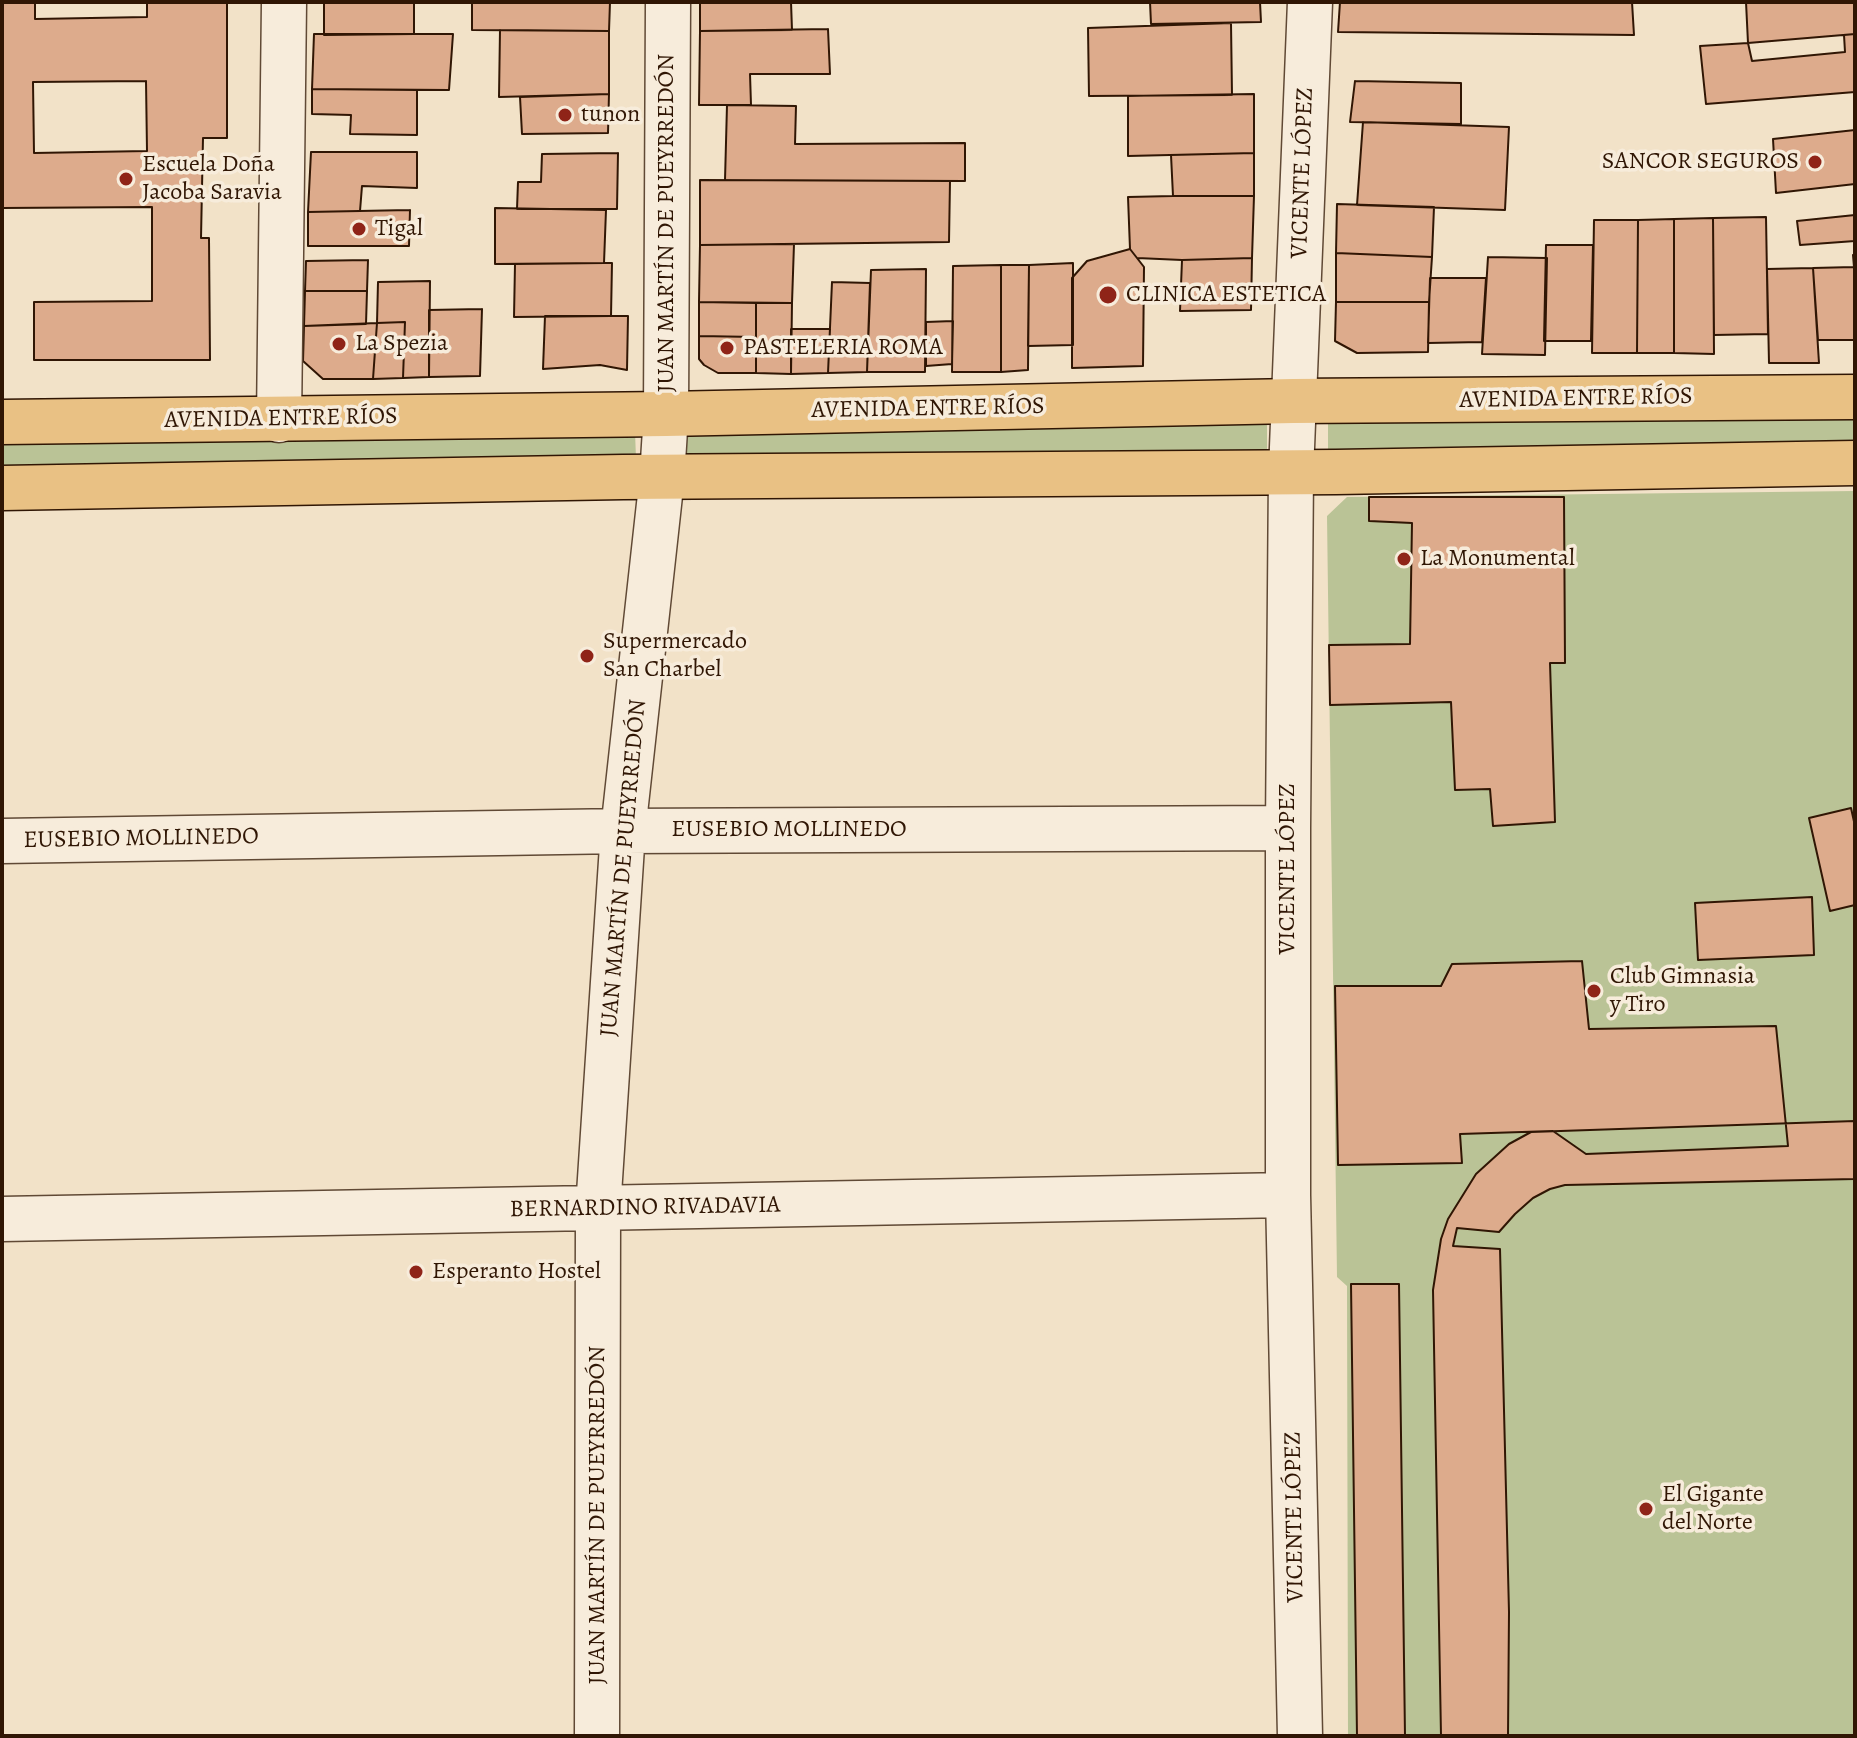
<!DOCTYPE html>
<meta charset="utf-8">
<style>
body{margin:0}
#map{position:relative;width:1857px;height:1738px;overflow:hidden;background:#f2e2c8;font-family:Alegreya,serif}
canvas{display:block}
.frame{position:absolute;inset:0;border:4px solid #301604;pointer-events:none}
</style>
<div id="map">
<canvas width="1857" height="1738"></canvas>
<div class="frame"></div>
</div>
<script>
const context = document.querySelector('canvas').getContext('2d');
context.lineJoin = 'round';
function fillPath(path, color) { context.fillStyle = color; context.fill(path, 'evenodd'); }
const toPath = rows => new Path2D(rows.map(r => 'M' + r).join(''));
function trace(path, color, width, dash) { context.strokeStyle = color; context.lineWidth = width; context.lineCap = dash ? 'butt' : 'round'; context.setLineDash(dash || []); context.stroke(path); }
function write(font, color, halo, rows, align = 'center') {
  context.font = font + ' Alegreya,serif'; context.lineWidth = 7; context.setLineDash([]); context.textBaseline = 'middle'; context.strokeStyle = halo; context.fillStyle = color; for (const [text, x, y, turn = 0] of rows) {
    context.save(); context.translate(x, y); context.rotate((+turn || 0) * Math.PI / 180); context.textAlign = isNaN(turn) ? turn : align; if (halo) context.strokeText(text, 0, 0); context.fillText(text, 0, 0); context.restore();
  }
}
const green = toPath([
 [1855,413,1855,441,1328,451,1328,422],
 [1267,422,1267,451,687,459,686,430],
 [635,431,636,459,2,470,2,441],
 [1855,491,1855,1736,1348,1736,1347,1286,1337,1277,1327,516,1347,497]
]);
const building = toPath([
 [2,2,35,2,35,19,147,17,147,2,227,2,227,138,203,138,201,238,209,238,210,360,34,360,34,302,152,301,152,207,2,208,2,2],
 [146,81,147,151,34,153,33,82,146,81],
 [324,2,414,2,414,34,324,35,324,2],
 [472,2,610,2,609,31,472,30,472,2],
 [700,2,791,2,792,30,700,31,700,2],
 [1150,2,1260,2,1261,22,1151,24,1150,2],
 [1340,2,1632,2,1634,35,1338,32,1340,2],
 [1746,2,1855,2,1855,34,1748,43,1746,2],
 [1231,23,1232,95,1089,96,1088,28,1231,23],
 [828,29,830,74,750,74,751,105,699,105,700,31,828,29],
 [500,30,609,31,609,94,499,97,500,30],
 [314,34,453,34,449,90,312,89,314,34],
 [1855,34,1855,92,1706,104,1700,46,1748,43,1752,61,1845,52,1844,35,1855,34],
 [1355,81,1461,83,1461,124,1350,122,1355,81],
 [312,89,417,90,417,135,350,134,351,115,312,114,312,89],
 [609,94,608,133,522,134,520,97,609,94],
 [1254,94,1254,153,1128,156,1128,96,1254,94],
 [727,105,796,106,795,144,965,143,965,181,725,180,727,105],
 [1363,122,1509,127,1505,210,1357,205,1363,122],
 [1855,130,1855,184,1776,193,1773,139,1855,130],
 [311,152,417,152,417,188,362,186,360,211,308,212,311,152],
 [618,153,617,209,517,209,518,182,541,182,542,154,618,153],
 [1254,153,1254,196,1173,196,1171,155,1254,153],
 [700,180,950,181,949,242,700,245,700,180],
 [1173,196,1254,196,1252,258,1182,260,1137,258,1130,249,1128,197,1173,196],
 [1337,204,1434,207,1432,257,1336,253,1337,204],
 [495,208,606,210,604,263,495,264,495,208],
 [410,210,409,246,308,246,308,212,410,210],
 [1855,215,1855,241,1800,245,1797,221,1855,215],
 [1766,217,1768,334,1714,335,1713,218,1766,217],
 [1713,218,1714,354,1674,353,1674,219,1713,218],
 [1674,219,1674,353,1637,353,1638,220,1674,219],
 [1594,220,1638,220,1637,353,1592,353,1594,220],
 [794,244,792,303,699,302,700,245,794,244],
 [1546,245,1593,245,1591,341,1544,341,1546,245],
 [1130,249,1144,267,1143,366,1072,368,1072,278,1087,261,1130,249],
 [1336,253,1432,257,1429,302,1336,302,1336,253],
 [1853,255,1855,255,1855,337,1854,267,1853,255],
 [1488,257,1547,258,1545,355,1482,354,1488,257],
 [1252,258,1251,310,1180,311,1182,260,1252,258],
 [368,260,367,291,305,291,306,261,368,260],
 [604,263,612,263,611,316,514,317,515,264,604,263],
 [1073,263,1073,345,1028,346,1029,265,1073,263],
 [1001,265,1029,265,1028,370,1001,372,1001,265],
 [1001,265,1001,372,952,372,953,266,1001,265],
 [1854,267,1855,340,1818,340,1813,268,1854,267],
 [1813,268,1819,363,1769,363,1767,269,1813,268],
 [926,269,925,372,867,372,871,270,926,269],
 [1430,278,1486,278,1482,342,1428,343,1430,278],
 [430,281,429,377,403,378,405,322,377,323,378,282,430,281],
 [832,282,870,283,867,372,828,373,832,282],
 [305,291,367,291,366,324,304,326,305,291],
 [699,302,756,303,756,337,699,336,699,302],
 [1336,302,1429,302,1428,352,1357,353,1335,341,1336,302],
 [756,303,792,303,791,374,756,373,756,303],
 [482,309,480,376,429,377,429,310,482,309],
 [545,316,628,316,627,370,600,365,543,369,545,316],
 [953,321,952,364,926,366,926,322,953,321],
 [405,322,403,378,373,379,377,323,405,322],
 [377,323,373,379,323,379,303,361,304,326,377,323],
 [791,329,830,329,828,373,791,374,791,329],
 [699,336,756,337,756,373,718,373,704,365,699,359,699,336],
 [1369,497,1564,497,1565,663,1550,663,1555,822,1493,826,1490,789,1455,790,1451,702,1330,705,1329,645,1410,644,1412,523,1369,521,1369,497],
 [1851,808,1855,826,1855,905,1830,911,1809,818,1851,808],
 [1812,897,1814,955,1698,960,1695,903,1812,897],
 [1582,961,1589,1029,1776,1026,1788,1146,1586,1154,1553,1131,1460,1134,1462,1163,1338,1165,1335,986,1441,986,1452,964,1582,961],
 [1855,1121,1855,1179,1565,1185,1550,1189,1533,1198,1515,1214,1499,1232,1457,1228,1453,1246,1500,1249,1509,1612,1508,1736,1441,1736,1433,1290,1441,1239,1448,1219,1476,1174,1509,1144,1531,1132,1855,1121],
 [1351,1284,1399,1284,1405,1736,1357,1736,1351,1284]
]);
const minor = toPath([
 [279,420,284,2],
 [2,841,623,831,1288,828],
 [2,1219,1288,1195],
 [597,1736,598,1209,623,831,662,477,666,414,668,2],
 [1300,1736,1288,1195,1288,828,1291,472,1310,2]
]);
const major = toPath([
 [2,422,666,414,1293,401,1855,397],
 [2,488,623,477,1336,472,1855,463]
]);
const markers = [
 [565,115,8,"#8f2418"],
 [1815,162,8,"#8f2418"],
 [126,179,8,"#8f2418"],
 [359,229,8,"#8f2418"],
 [1108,295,10,"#8f2418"],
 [339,344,8,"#8f2418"],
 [727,348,8,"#8f2418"],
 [1404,559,8,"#8f2418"],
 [587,656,8,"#8f2418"],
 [1594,991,8,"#8f2418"],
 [416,1272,8,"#8f2418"],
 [1646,1509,8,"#8f2418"]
];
const poiNames = [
 ["tunon",581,115],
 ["SANCOR SEGUROS",1799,162,"right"],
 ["Escuela Doña",142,165],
 ["Jacoba Saravia",142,193],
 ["Tigal",375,229],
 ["CLINICA ESTETICA",1126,295],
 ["La Spezia",355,344],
 ["PASTELERIA ROMA",743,348],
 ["La Monumental",1420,559],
 ["Supermercado",603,642],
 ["San Charbel",603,670],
 ["Club Gimnasia",1610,977],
 ["y Tiro",1610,1005],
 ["Esperanto Hostel",432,1272],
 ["El Gigante",1662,1495],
 ["del Norte",1662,1523]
];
const streetNames = [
 ["VICENTE LÓPEZ",1303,173,-88],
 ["JUAN MARTÍN DE PUEYRREDÓN",667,223,-90],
 ["AVENIDA ENTRE RÍOS",1576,399,-1],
 ["AVENIDA ENTRE RÍOS",928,409,-1],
 ["AVENIDA ENTRE RÍOS",281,419,-1],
 ["EUSEBIO MOLLINEDO",789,830],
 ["EUSEBIO MOLLINEDO",141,839,-1],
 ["JUAN MARTÍN DE PUEYRREDÓN",624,868,-85],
 ["VICENTE LÓPEZ",1288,869,-90],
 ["BERNARDINO RIVADAVIA",645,1208,-1],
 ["JUAN MARTÍN DE PUEYRREDÓN",598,1515,-90],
 ["VICENTE LÓPEZ",1295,1517,-91]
];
fillPath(green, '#bac396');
fillPath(building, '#ddab8c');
trace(building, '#301604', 2);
trace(minor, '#604935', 47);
trace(major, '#301604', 47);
trace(minor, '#f7ecdb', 44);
trace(major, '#e9c184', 44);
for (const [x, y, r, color] of markers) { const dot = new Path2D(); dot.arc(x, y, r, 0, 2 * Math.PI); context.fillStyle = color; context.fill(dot); trace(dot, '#f7ecdb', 3); }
write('24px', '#301604', '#f7ecdb', poiNames, 'left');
write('24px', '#301604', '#f7ecdb', streetNames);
</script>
